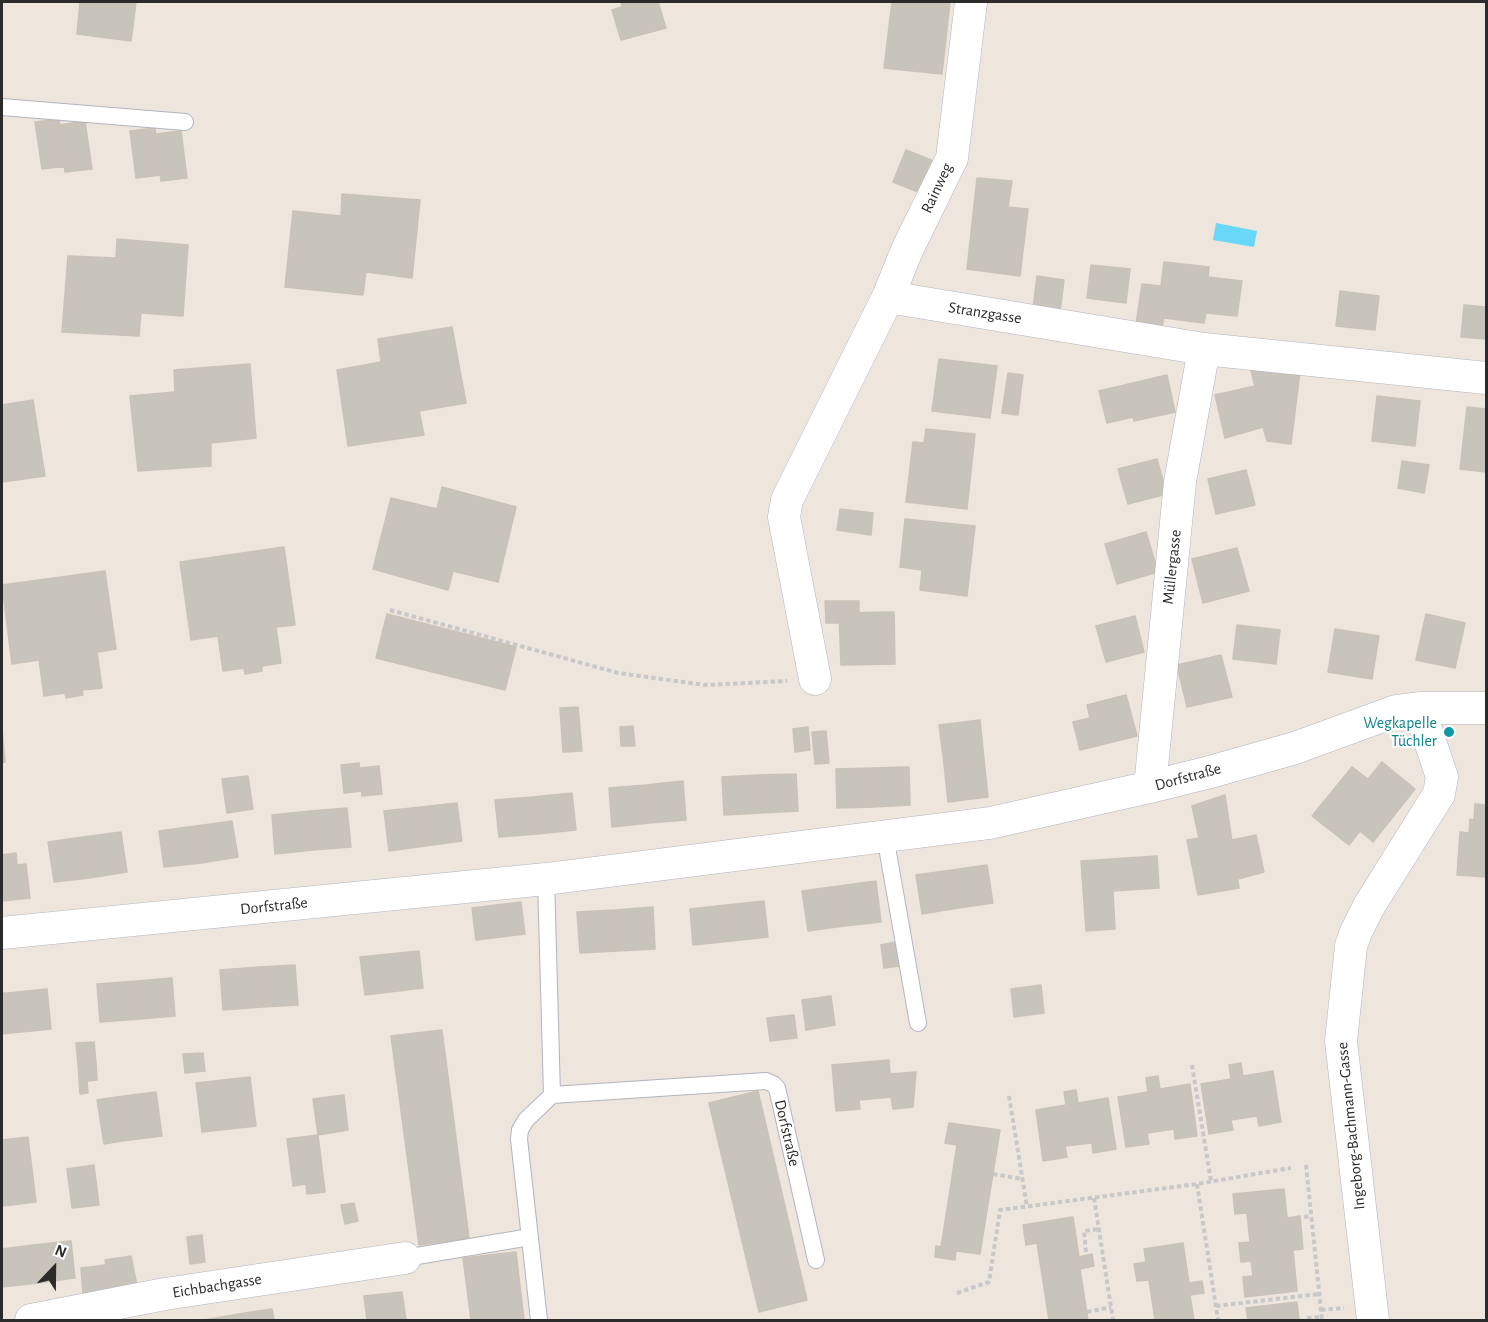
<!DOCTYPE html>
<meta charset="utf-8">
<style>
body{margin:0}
#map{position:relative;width:1488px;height:1322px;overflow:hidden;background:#eee6dd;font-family:"Alegreya Sans",sans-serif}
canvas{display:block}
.frame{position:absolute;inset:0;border:3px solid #2b2b2b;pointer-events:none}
.north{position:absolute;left:24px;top:1238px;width:60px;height:60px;-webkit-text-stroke:4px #fff;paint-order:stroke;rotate:22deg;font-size:16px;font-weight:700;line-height:24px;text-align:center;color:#2b2b2b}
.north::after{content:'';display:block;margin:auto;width:21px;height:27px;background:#2b2b2b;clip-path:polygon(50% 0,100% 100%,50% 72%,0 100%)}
</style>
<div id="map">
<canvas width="1488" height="1322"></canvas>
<div class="frame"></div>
<div class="north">N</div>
</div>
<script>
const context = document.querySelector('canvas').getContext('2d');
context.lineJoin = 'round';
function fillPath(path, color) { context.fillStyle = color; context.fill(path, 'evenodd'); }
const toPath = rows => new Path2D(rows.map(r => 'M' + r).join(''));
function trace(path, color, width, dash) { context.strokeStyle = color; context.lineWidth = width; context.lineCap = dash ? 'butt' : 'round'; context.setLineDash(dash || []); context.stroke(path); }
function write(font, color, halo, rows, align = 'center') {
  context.font = font + ' "Alegreya Sans",sans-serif'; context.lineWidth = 4.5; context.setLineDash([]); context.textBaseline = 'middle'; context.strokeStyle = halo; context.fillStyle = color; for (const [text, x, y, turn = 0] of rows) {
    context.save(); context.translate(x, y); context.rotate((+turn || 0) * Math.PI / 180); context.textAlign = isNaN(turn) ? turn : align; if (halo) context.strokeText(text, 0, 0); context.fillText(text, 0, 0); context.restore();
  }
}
const water = toPath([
 [1216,223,1257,231,1254,247,1213,240]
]);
const building = toPath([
 [80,2,136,2,131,41,77,34,80,2],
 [621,2,658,2,666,28,621,40,612,10,622,7,621,2],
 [892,2,950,2,942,74,884,68,892,2],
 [59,119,66,166,42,169,35,122,59,119],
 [85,121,92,169,65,172,60,125,85,121],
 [155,128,161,175,136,178,130,131,155,128],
 [181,131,187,178,161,181,155,134,181,131],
 [906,150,936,162,923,194,893,182,906,150],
 [977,178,1012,181,1008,207,1028,209,1020,276,967,269,977,178],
 [342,194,420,200,412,278,366,272,363,295,285,287,293,211,341,216,342,194],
 [117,239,188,245,183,316,141,313,139,336,62,332,68,256,116,258,117,239],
 [1164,262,1209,267,1208,277,1242,281,1237,316,1206,313,1204,323,1164,318,1162,327,1136,324,1142,284,1161,286,1164,262],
 [1091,265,1130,269,1126,303,1087,298,1091,265],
 [1037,276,1064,280,1060,312,1033,309,1037,276],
 [1340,291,1379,296,1375,330,1336,326,1340,291],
 [1464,305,1486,307,1486,339,1461,337,1464,305],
 [452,327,466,403,419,411,424,435,348,446,337,370,381,362,378,339,452,327],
 [939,359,997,366,990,418,932,411,939,359],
 [250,364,256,438,211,443,211,466,138,471,130,396,175,392,174,370,250,364],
 [1250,367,1300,372,1291,444,1267,441,1263,427,1225,438,1215,395,1255,386,1250,367],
 [1008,373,1023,375,1018,415,1002,413,1008,373],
 [1167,375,1175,412,1134,421,1133,417,1107,423,1099,391,1167,375],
 [1377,396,1420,401,1415,446,1372,441,1377,396],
 [33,400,45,476,2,482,2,405,33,400],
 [1467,407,1486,409,1486,472,1460,469,1467,407],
 [926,429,975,434,967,509,906,502,913,442,924,443,926,429],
 [1157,459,1167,494,1128,504,1118,469,1157,459],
 [1402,461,1429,465,1424,493,1398,488,1402,461],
 [1246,470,1255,505,1216,514,1208,479,1246,470],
 [442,487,516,507,498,582,453,571,448,590,373,569,391,498,437,509,442,487],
 [840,509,873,513,871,535,837,530,840,509],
 [905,519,975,526,967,596,920,590,922,570,900,567,905,519],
 [1146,532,1158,572,1117,584,1105,544,1146,532],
 [284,547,295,625,276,627,281,663,262,666,262,671,245,674,244,668,223,671,218,636,191,640,180,562,284,547],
 [1237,548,1249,591,1203,603,1192,559,1237,548],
 [105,571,116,649,97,652,102,688,82,690,83,695,66,698,65,693,44,696,39,660,12,664,2,585,105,571],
 [825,601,859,601,859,613,839,613,839,623,826,623,825,601],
 [894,612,895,664,841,665,839,613,894,612],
 [387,614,516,647,505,690,376,658,387,614],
 [1426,614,1465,623,1455,668,1416,660,1426,614],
 [1135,616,1144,652,1106,662,1096,626,1135,616],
 [1237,625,1280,630,1276,664,1233,659,1237,625],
 [1335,629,1379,636,1372,679,1328,672,1335,629],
 [1221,655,1232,697,1187,707,1177,665,1221,655],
 [1126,695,1137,736,1080,750,1073,722,1090,718,1087,705,1126,695],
 [578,707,582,751,563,752,560,708,578,707],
 [980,720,984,759,944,764,939,725,980,720],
 [633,726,635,746,621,746,620,727,633,726],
 [808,727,810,750,795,752,793,729,808,727],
 [2,729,5,762,2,763,2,729],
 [826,731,829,763,815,764,812,732,826,731],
 [984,759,988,797,948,802,944,764,984,759],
 [1382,762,1415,789,1373,842,1360,831,1349,845,1312,816,1352,767,1368,779,1382,762],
 [359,763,362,791,344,793,341,765,359,763],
 [379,766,382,794,362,796,360,768,379,766],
 [909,767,910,805,873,807,872,768,909,767],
 [872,768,873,807,837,808,836,769,872,768],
 [796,774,798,811,760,813,758,775,796,774],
 [758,775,760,813,724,815,722,777,758,775],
 [248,776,253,809,227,813,222,779,248,776],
 [683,781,686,820,649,823,646,785,683,781],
 [646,785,649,823,612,827,609,788,646,785],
 [572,793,576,830,537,834,533,797,572,793],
 [1225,795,1239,888,1198,895,1187,840,1199,838,1192,806,1225,795],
 [533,797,537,834,499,837,495,800,533,797],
 [457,803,462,841,425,846,421,807,457,803],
 [1475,804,1486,805,1486,877,1457,875,1460,832,1469,833,1470,819,1474,820,1475,804],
 [421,807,425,846,389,851,384,811,421,807],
 [347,808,351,847,313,850,310,811,347,808],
 [310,811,313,850,275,854,272,815,310,811],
 [232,821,238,857,201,863,196,826,232,821],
 [196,826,201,863,164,867,159,831,196,826],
 [121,832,127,872,89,878,83,837,121,832],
 [1256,835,1264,872,1238,879,1232,840,1256,835],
 [83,837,89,878,54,882,48,842,83,837],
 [16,853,17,865,26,864,30,898,2,901,2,855,16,853],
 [1157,856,1159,888,1113,891,1115,929,1086,931,1081,861,1157,856],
 [987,865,993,903,958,908,952,870,987,865],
 [952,870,958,908,922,914,916,875,952,870],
 [876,881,881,922,844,926,839,886,876,881],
 [839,886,844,926,808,931,802,891,839,886],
 [764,901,768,937,731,941,727,905,764,901],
 [521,902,525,934,476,940,472,908,521,902],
 [727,905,731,941,693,945,690,909,727,905],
 [653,907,655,949,617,951,615,910,653,907],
 [615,910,617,951,580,953,577,912,615,910],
 [896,942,900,966,884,968,881,945,896,942],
 [419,951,423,988,365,995,360,957,419,951],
 [295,965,298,1005,262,1007,259,967,295,965],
 [259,967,262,1007,223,1010,220,970,259,967],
 [172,978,175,1016,140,1019,137,981,172,978],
 [137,981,140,1019,100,1022,97,984,137,981],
 [1041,985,1044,1013,1014,1017,1011,989,1041,985],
 [47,989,51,1029,11,1033,8,993,47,989],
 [2,993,8,993,11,1033,2,1034,2,993],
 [831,996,835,1025,806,1030,802,1000,831,996],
 [794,1015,797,1038,770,1041,767,1018,794,1015],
 [442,1030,469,1238,419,1245,391,1036,442,1030],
 [94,1042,96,1063,78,1064,76,1043,94,1042],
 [203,1053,205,1071,185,1073,183,1054,203,1053],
 [889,1060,890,1074,916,1072,913,1107,893,1109,891,1097,859,1100,860,1109,836,1111,832,1065,889,1060],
 [96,1063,97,1080,87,1081,88,1093,80,1094,78,1064,96,1063],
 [1241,1063,1243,1076,1273,1071,1281,1122,1259,1126,1257,1116,1231,1120,1233,1130,1209,1134,1201,1084,1231,1079,1229,1065,1241,1063],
 [1158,1076,1160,1089,1190,1084,1197,1136,1175,1139,1174,1129,1147,1133,1149,1144,1126,1147,1118,1097,1148,1092,1146,1078,1158,1076],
 [250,1077,256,1126,202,1132,196,1083,250,1077],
 [1076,1090,1078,1103,1108,1098,1116,1149,1093,1153,1092,1143,1065,1146,1067,1157,1043,1161,1036,1110,1066,1105,1064,1092,1076,1090],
 [758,1091,807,1300,759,1312,709,1103,758,1091],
 [156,1092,162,1136,122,1141,116,1097,156,1092],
 [344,1095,348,1130,318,1135,313,1099,344,1095],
 [116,1097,122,1141,104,1144,97,1100,116,1097],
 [949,1123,1000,1130,980,1254,956,1251,955,1260,935,1257,936,1246,941,1247,957,1145,945,1143,949,1123],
 [318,1135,325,1192,307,1194,306,1184,293,1186,287,1139,318,1135],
 [28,1137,36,1202,2,1206,2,1140,28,1137],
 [94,1165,99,1205,72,1208,67,1169,94,1165],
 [1284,1189,1287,1218,1300,1216,1303,1249,1293,1250,1297,1291,1245,1297,1243,1277,1253,1276,1251,1261,1241,1262,1239,1243,1250,1242,1247,1213,1235,1214,1233,1194,1284,1189],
 [354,1203,358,1221,345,1224,341,1205,354,1203],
 [1073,1217,1079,1257,1092,1254,1094,1266,1080,1269,1088,1320,1049,1320,1037,1243,1026,1245,1023,1225,1073,1217],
 [202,1235,205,1262,190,1264,187,1237,202,1235],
 [71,1241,75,1278,38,1283,33,1245,71,1241],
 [1183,1243,1189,1283,1202,1281,1204,1293,1190,1295,1194,1320,1155,1320,1149,1280,1137,1281,1134,1264,1146,1262,1144,1249,1183,1243],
 [33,1245,38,1283,2,1287,2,1249,33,1245],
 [516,1252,524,1320,471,1320,463,1258,516,1252],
 [131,1256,137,1286,110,1291,105,1260,131,1256],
 [106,1265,110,1291,83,1294,81,1268,106,1265],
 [402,1292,406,1320,367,1320,364,1296,402,1292],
 [1297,1302,1299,1320,1248,1320,1246,1308,1297,1302],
 [272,1309,274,1320,252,1320,251,1312,272,1309],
 [251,1312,252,1320,204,1320,251,1312]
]);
const path = toPath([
 [390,610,618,673,705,685,787,681],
 [1192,1065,1211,1181],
 [1009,1096,1027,1207],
 [1306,1165,1322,1320],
 [993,1174,1022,1179],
 [1197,1184,1218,1320],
 [1094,1198,1113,1320],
 [1304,1217,1310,1216],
 [1086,1252,1084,1231,1099,1229],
 [957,1293,989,1282,1000,1210,1197,1184,1291,1168],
 [1216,1306,1319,1294],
 [1321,1310,1344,1308],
 [1087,1312,1111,1307],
 [1307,1318,1321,1317]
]);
const lane = toPath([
 [2,107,185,122],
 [885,836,918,1023],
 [552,1095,766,1081,773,1084,777,1088,816,1260],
 [405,1258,530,1237],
 [539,1320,519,1139,520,1130,526,1120,552,1095,546,879]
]);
const street = toPath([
 [888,297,1204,349,1486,378],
 [815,679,784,517,787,500,888,297,907,250,952,158,971,2],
 [1150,787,1180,482,1204,349],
 [2,933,546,879,990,823,1150,787,1210,772,1295,748,1396,711,1419,708,1486,708],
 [31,1320,165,1294,405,1258],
 [1373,1320,1341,1041,1351,946,1356,932,1369,906,1439,794,1442,777,1419,708]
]);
const markers = [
 [1449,732,6,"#0f9aa8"]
];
const streetNames = [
 ["Rainweg",937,188,-65],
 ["Stranzgasse",985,313,9],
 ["Müllergasse",1172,567,-84],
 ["Dorfstraße",1188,777,-15],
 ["Dorfstraße",274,906,-6],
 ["Ingeborg-Bachmann-Gasse",1351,1126,-96],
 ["Dorfstraße",787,1133,77],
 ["Eichbachgasse",217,1286,-9]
];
const cultureNames = [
 ["Wegkapelle",1437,723],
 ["Tüchler",1437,741]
];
fillPath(water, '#69d7f7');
fillPath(building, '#c9c4bb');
trace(building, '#cac2b6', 1.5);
trace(lane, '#b1b4c0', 18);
trace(street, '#b1b4c0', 33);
trace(path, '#c8c8c8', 4, [4.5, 3]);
trace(lane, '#fff', 16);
trace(street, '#fff', 32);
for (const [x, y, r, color] of markers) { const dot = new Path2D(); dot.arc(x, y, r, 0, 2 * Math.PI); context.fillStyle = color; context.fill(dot); trace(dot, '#fff', 2); }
write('16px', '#2b2b2b', '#fff', streetNames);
write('16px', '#0d838f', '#fff', cultureNames, 'right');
</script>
